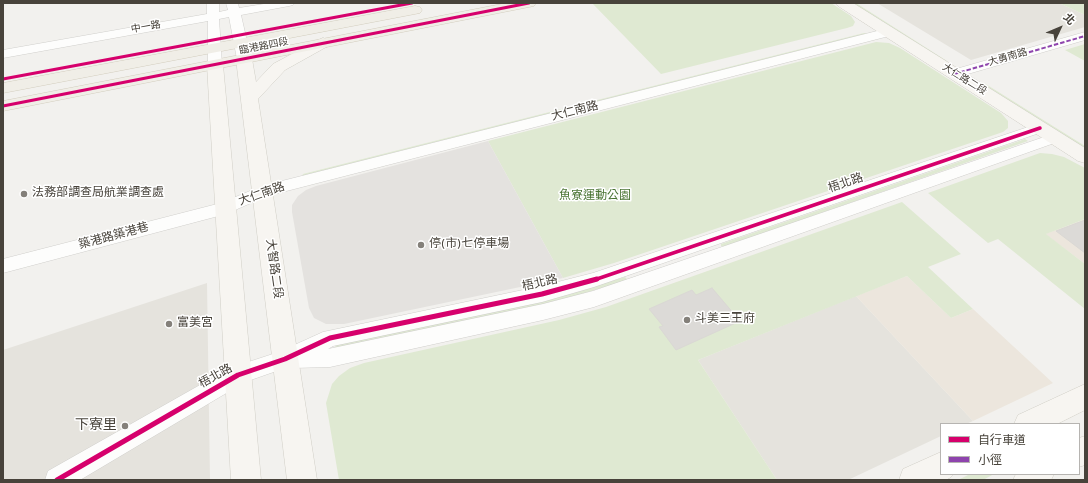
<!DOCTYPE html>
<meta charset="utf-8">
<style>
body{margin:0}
#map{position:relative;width:1088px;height:483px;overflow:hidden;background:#f2f1ee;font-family:Overpass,"Noto Sans TC",sans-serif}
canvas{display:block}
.frame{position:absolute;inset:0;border:4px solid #48433b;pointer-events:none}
.legend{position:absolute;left:940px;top:423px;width:140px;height:52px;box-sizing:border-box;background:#fff;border:1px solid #b6b4b1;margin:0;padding:5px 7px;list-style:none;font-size:12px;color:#48433b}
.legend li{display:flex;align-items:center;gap:8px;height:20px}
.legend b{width:20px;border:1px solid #b6b4b1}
.north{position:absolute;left:1040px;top:8px;width:40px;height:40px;-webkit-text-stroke:3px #fff;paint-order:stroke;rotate:46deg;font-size:11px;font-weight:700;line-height:16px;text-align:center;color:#48433b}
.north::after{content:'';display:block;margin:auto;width:14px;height:18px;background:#48433b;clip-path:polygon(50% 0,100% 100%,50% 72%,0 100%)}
</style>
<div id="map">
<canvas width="1088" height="483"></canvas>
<div class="frame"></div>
<ul class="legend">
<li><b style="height:5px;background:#d6006c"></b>自行車道</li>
<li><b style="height:5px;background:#8e44ad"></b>小徑</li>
</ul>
<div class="north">北</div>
</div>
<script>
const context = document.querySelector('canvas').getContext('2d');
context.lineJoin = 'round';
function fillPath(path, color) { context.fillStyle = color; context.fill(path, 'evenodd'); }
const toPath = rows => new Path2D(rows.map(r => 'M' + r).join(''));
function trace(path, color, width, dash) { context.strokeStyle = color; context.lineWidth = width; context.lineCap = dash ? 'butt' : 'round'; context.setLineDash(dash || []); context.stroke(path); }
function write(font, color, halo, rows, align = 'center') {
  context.font = font + ' Overpass,"Noto Sans TC",sans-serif'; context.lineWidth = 3; context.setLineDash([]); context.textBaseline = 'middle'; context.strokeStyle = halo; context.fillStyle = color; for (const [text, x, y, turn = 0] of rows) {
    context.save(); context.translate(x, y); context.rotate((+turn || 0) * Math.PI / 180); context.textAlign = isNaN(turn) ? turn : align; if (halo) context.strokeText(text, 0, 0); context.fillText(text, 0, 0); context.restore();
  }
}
const residential = toPath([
 [877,3,1059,3,1085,15,1085,27,971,60],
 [207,283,210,480,3,480,3,350],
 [856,296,973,421,966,424,941,424,941,436,848,480,777,480,698,360]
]);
const commercial = toPath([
 [1085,219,1085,264,1045,234],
 [907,276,951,318,973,309,1053,383,973,421,856,296]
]);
const green = toPath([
 [592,3,831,3,851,16,855,22,853,26,847,28,661,74],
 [852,3,856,3,947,61,945,61],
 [1059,3,1085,3,1085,15],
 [864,33,867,34,302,176,303,174],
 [876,42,889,43,900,48,1001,113,1008,121,1008,128,1003,132,614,263,563,278,488,141],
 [1085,44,1085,61,1065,50],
 [979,82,984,83,1085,146,1085,149],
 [1025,139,1028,141,724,247,721,246,721,244],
 [1040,153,1052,154,1064,157,1085,168,1085,219,1046,234,1085,264,1085,309,998,239,988,243,928,193],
 [902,202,961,254,928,267,973,309,951,318,907,276,698,360,777,480,339,480,326,403,332,384,339,376,350,368,364,363,559,320,606,307],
 [625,277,628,280,556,302,336,348,335,347,336,345,554,298],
 [970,474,994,474,983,480,958,480]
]);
const parking = toPath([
 [488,141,563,278,344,324,326,324,314,318,309,308,292,212,292,205,298,196,306,190,316,186]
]);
const building = toPath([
 [1085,220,1085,253,1056,231,1085,220],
 [712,288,740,321,676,350,659,327,663,326,649,309,692,290,696,295,712,288]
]);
const street = toPath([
 [207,3,219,3,219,12,228,10,226,3,238,3,239,8,270,3,295,3,293,5,289,6,241,15,251,59,249,62,244,63,239,62,237,59,229,17,219,19,222,65,220,68,215,69,210,68,208,65,208,21,3,58,3,50,207,14,207,3],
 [889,28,893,29,895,32,893,35,267,196,226,214,3,273,3,259,221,203,262,186,889,28],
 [1085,32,1085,40,954,78,949,77,947,74,949,71,1085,32],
 [1040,123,1045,125,1047,128,1045,131,594,287,542,302,333,346,328,349,543,304,593,291,1050,135,1055,133,1060,135,1063,138,1060,141,594,307,543,320,330,367,292,368,288,367,245,382,80,480,45,480,48,471,230,368,279,352,323,332,542,286,593,273,1040,123]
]);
const secondary = toPath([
 [836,3,853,3,1085,148,1085,163,1078,161,838,6,836,3],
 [323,38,328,40,331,43,328,46,285,70,258,99,317,480,287,480,236,59,238,56,244,54,250,56,252,59,256,82,273,64,318,40,323,38],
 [215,60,221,62,223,65,261,480,231,480,207,65,209,62,215,60],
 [1085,384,1085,410,1057,424,1014,424,1018,415,1085,384],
 [1085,436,1085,465,1079,467,1079,438,1085,436],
 [941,452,941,474,953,474,951,477,946,480,899,480,903,469,941,452],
 [1016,474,1054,474,1051,480,1013,480,1016,474]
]);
const primary = toPath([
 [507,3,536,3,534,6,529,7,3,111,3,101,507,3],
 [415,6,420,7,422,10,420,13,3,93,3,83,415,6]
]);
const quiet = toPath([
 [954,74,1085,36]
]);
const cyclewayFar2 = toPath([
 [3,79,412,3],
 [3,106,529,3]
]);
const cyclewayFar1 = toPath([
 [594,280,1040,128]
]);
const cycleway = toPath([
 [57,480,238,375,285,359,330,338,542,294,597,279]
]);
const markers = [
 [24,194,4,"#84807a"],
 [421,245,4,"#84807a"],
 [687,320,4,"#84807a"],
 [169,324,4,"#84807a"],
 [125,426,4,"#84807a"]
];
const farStreetnames = [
 ["中一路",146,28,-10],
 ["臨港路四段",264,47,-11],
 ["大勇南路",1008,58,-16],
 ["大仁路二段",964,80,32]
];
const streetNames = [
 ["大仁南路",575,112,-14],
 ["梧北路",846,184,-19],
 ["大仁南路",262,195,-19],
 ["築港路築港巷",114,237,-15],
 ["大智路二段",273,269,82],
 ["梧北路",540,284,-13],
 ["梧北路",216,377,-29]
];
const poiNames = [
 ["法務部調查局航業調查處",32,194],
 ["停(市)七停車場",429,245],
 ["斗美三王府",695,320],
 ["富美宮",177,324]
];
const parkNames = [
 ["魚寮運動公園",595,197]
];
const nearPoinames = [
 ["下寮里",117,426]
];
fillPath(residential, '#e5e3dd');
fillPath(commercial, '#ece6dd');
fillPath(green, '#dfe9d2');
fillPath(parking, '#e4e2df');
fillPath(building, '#dcdad7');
trace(building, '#dad8d4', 1);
trace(street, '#d0cfcc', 1);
trace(secondary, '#d0cec6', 1);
trace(primary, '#d2cdbe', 1);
fillPath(street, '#fdfdfc');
fillPath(secondary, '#f7f5f1');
fillPath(primary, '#f0eee7');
trace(quiet, '#8e44ad', 2, [4.5, 2]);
trace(cyclewayFar2, '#d6006c', 3);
trace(cyclewayFar1, '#d6006c', 3.5);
trace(cycleway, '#d6006c', 5);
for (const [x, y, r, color] of markers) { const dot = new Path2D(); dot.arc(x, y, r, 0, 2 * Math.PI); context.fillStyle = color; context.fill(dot); trace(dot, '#fff', 1.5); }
write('10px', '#48433b', '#fff', farStreetnames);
write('12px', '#48433b', '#fff', streetNames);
write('12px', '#48433b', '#fff', poiNames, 'left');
write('12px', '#4a7434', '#fff', parkNames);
write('14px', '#48433b', '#fff', nearPoinames, 'right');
</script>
